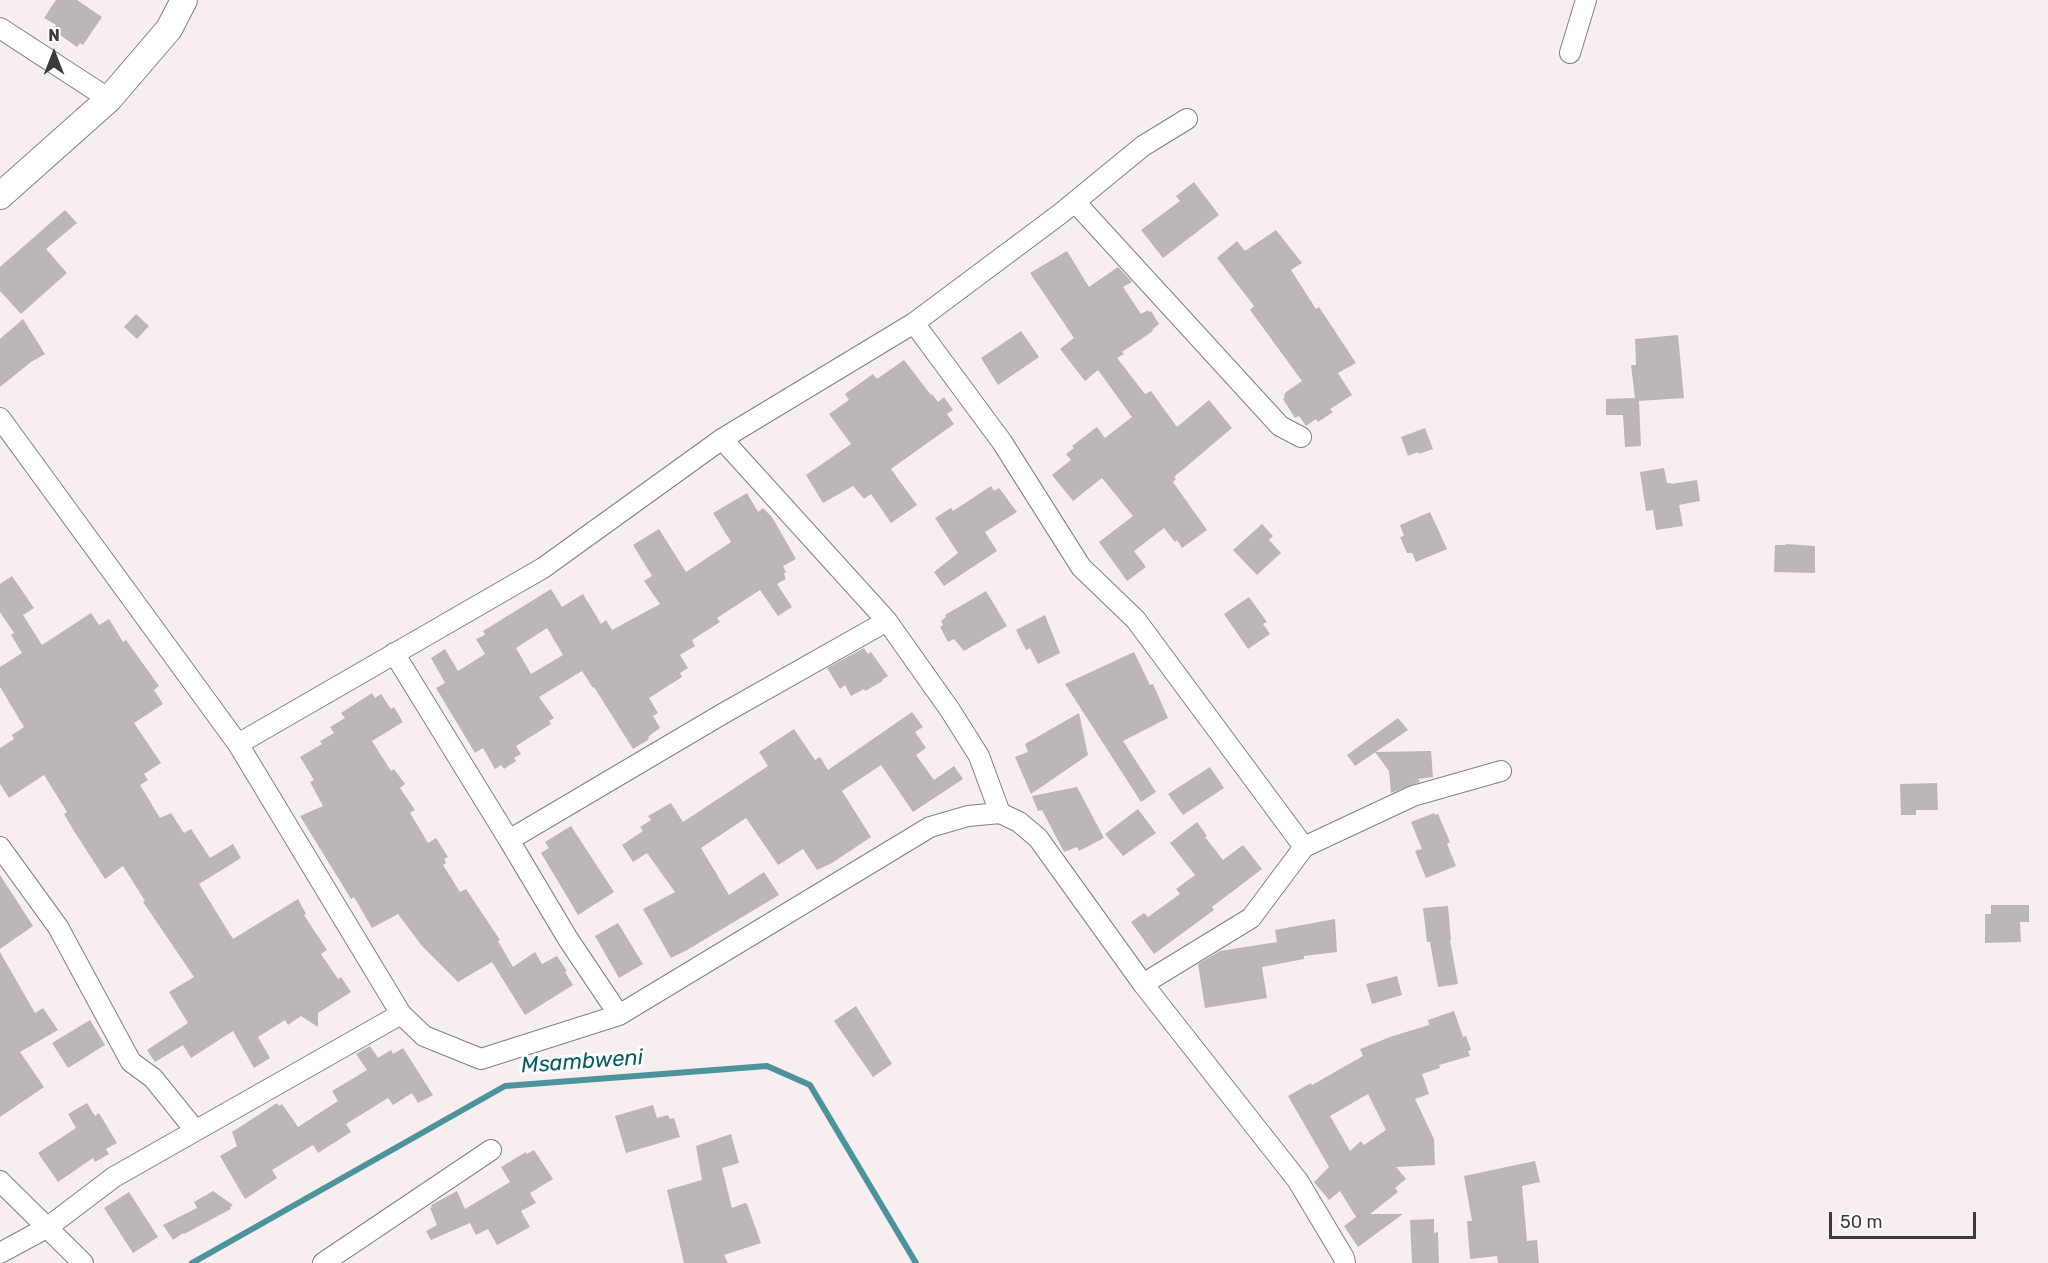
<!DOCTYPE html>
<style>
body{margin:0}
#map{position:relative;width:2048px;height:1263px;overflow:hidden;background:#f6eeef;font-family:Rubik,sans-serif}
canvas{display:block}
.north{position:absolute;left:24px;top:24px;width:60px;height:60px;-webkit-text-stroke:4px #fffdfd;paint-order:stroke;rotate:0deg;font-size:16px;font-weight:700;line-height:24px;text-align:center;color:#3d3a3a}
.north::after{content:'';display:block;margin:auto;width:21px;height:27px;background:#3d3a3a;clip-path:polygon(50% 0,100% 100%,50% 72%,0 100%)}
.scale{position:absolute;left:1829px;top:1212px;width:147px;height:27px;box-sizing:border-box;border:3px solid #3d3a3a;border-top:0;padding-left:8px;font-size:18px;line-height:21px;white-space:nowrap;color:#3d3a3a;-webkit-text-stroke:4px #fffdfd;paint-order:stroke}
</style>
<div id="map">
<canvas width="2048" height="1263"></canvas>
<div class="north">N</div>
<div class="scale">50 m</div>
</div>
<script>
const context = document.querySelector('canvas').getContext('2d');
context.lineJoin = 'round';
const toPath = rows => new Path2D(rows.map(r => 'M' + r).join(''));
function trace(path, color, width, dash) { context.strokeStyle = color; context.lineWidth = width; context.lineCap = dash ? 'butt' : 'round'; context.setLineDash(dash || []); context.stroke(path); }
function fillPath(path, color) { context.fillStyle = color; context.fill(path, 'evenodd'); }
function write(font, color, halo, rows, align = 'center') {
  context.font = font + ' Rubik,sans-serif'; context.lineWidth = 6; context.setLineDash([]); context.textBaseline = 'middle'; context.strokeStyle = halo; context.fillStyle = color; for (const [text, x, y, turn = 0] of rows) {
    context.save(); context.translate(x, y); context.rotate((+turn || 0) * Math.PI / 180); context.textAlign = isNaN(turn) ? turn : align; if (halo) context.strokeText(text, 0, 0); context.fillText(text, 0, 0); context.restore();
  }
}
const stream = toPath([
 [192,1263,505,1086,767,1066,810,1085,916,1263]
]);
const building = toPath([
 [56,0,77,0,102,17,83,45,80,43,77,47,53,30,56,25,44,18],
 [1194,182,1219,215,1163,258,1141,230,1180,201,1176,196],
 [65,210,77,223,46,249,67,273,21,314,0,291,0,267],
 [1276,230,1302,263,1291,270,1316,309,1319,307,1356,363,1338,373,1352,395,1330,409,1333,412,1318,422,1316,419,1306,426,1299,416,1295,418,1283,399,1285,397,1284,395,1286,392,1302,381,1250,310,1254,306,1217,258,1237,241,1245,251],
 [1067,251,1089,287,1118,267,1132,282,1123,287,1141,314,1148,310,1149,312,1151,311,1159,324,1152,330,1153,331,1122,352,1124,354,1117,358,1145,394,1151,391,1177,427,1209,400,1232,428,1174,477,1176,479,1173,482,1207,530,1182,548,1177,540,1175,542,1164,528,1134,551,1146,567,1127,581,1099,542,1133,516,1102,478,1073,501,1052,475,1071,460,1066,454,1074,448,1072,446,1097,427,1105,438,1132,417,1098,370,1085,381,1060,349,1074,338,1030,273],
 [136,314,149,326,137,339,124,327],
 [23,319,45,354,31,362,0,387,0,339],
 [1021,331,1039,357,998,385,981,358],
 [1678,335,1684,398,1639,401,1641,446,1625,447,1623,415,1606,415,1606,399,1635,398,1631,365,1636,365,1635,339],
 [904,360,931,395,932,394,938,402,944,397,953,410,947,414,954,424,891,469,917,505,891,523,871,494,864,499,853,486,823,503,806,475,851,444,829,414,849,400,845,394,873,374,877,379],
 [1425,428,1433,449,1419,454,1418,452,1408,456,1401,437],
 [1664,468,1667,483,1671,483,1671,484,1697,480,1700,501,1679,505,1683,526,1656,530,1653,510,1646,511,1640,472],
 [991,486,994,491,999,488,1017,512,985,532,997,551,944,586,934,572,958,553,935,518,951,508,953,511],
 [747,493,758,512,763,508,772,517,796,559,783,566,786,572,784,574,786,579,777,584,792,607,778,616,760,590,717,618,720,622,692,640,695,646,680,655,688,668,680,673,682,677,649,698,658,713,653,716,660,728,649,736,648,740,633,749,594,687,593,688,582,671,539,697,554,718,549,721,551,724,516,746,521,754,514,758,516,761,504,769,501,765,495,769,483,748,475,753,436,688,445,683,431,658,445,649,458,671,485,654,476,639,485,635,483,631,551,589,562,607,583,594,601,624,606,620,612,630,660,604,644,581,652,576,633,545,659,529,686,572,731,542,713,513],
 [547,628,563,655,531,674,516,648],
 [1430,512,1447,549,1416,562,1412,553,1407,553,1400,537,1404,536,1400,525],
 [1262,524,1273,536,1269,540,1281,553,1257,575,1233,550],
 [1786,544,1815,546,1815,573,1774,572,1775,545,1785,545],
 [12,576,34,608,23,615,42,645,91,613,99,625,109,619,123,642,126,640,159,686,154,690,163,704,134,723,161,763,144,774,148,780,140,785,160,818,171,813,184,833,191,829,210,858,233,844,241,858,199,884,233,939,298,899,306,914,304,915,327,950,321,954,338,979,341,977,351,992,318,1013,318,1027,301,1016,288,1025,285,1020,258,1037,270,1058,254,1068,233,1031,191,1058,183,1045,155,1062,147,1050,188,1023,169,992,194,977,143,902,145,901,123,866,105,879,74,831,64,814,67,812,44,775,9,798,0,784,0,748,14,739,12,735,24,727,0,687,0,667,22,653,11,635,14,633,0,612,0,584],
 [986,591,1007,626,964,651,954,639,948,642,940,627,943,625,941,621,946,617,945,615],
 [1249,597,1267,622,1263,624,1270,634,1248,649,1224,614],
 [1045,615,1060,653,1038,664,1030,648,1026,650,1016,630],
 [864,648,868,654,871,652,888,676,882,680,883,681,865,691,864,689,851,696,845,685,840,689,827,668],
 [1134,652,1150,685,1153,684,1168,718,1123,741,1156,792,1141,802,1065,684],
 [372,693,375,698,381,694,391,709,394,707,403,722,372,741,391,771,394,769,405,784,400,788,415,810,410,813,428,843,436,838,448,857,444,859,446,863,443,865,460,892,466,889,500,940,498,941,513,967,535,952,542,964,557,956,567,971,565,972,573,985,525,1015,492,962,458,982,422,946,398,914,372,928,354,897,351,899,300,816,323,806,310,782,314,780,300,757,322,744,320,741,334,733,330,727,345,718,341,713],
 [912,712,923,727,915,732,926,748,916,755,934,780,954,766,963,779,913,812,881,765,842,791,871,837,832,863,817,870,803,849,778,865,746,818,701,848,729,895,764,872,779,895,687,950,671,958,643,909,675,892,647,853,633,862,622,845,643,831,640,827,651,820,648,816,671,803,683,822,768,766,759,752,794,729,815,760,820,757,828,770],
 [1079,713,1088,755,1031,794,1015,757,1028,752,1025,744],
 [1398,718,1408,730,1355,766,1347,755],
 [1431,751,1433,777,1418,779,1420,782,1391,793,1389,771,1375,752],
 [1210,767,1224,788,1183,815,1168,794],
 [1937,783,1938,810,1916,810,1916,815,1901,815,1900,784],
 [1077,787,1104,838,1079,851,1077,847,1064,852,1042,810,1038,811,1032,796],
 [1138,809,1156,833,1123,856,1105,834],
 [1434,813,1435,815,1438,814,1450,842,1447,844,1456,866,1426,878,1415,851,1422,849,1411,822],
 [1197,822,1207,836,1205,837,1223,860,1243,845,1262,869,1212,907,1214,910,1154,954,1131,922,1144,913,1148,917,1180,894,1176,889,1195,875,1170,843],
 [571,826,614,892,578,915,541,853,549,848,545,842],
 [0,875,33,926,0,949],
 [1991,905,2029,905,2029,922,2020,922,2021,942,1985,943,1985,914,1991,914],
 [1448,906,1451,940,1450,940,1458,984,1438,987,1430,942,1427,942,1423,908],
 [1335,919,1337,952,1304,956,1304,959,1262,967,1267,998,1205,1008,1198,964,1220,951,1277,942,1275,930],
 [618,923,643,964,619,978,595,936],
 [0,952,35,1013,43,1008,58,1030,20,1052,44,1087,0,1117],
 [1397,976,1402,995,1372,1004,1366,984],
 [856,1006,892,1064,873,1077,834,1021],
 [1454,1011,1463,1037,1466,1036,1471,1050,1468,1051,1470,1056,1439,1065,1440,1068,1422,1074,1429,1094,1415,1099,1434,1139,1435,1165,1396,1167,1406,1179,1395,1188,1398,1192,1370,1214,1403,1214,1358,1247,1344,1226,1356,1217,1340,1191,1329,1200,1314,1182,1329,1167,1288,1096,1311,1083,1312,1085,1363,1056,1360,1049,1390,1037,1429,1025,1428,1020],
 [1368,1094,1386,1130,1364,1145,1361,1141,1350,1151,1330,1116],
 [90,1020,105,1045,68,1068,52,1043],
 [370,1046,378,1058,391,1050,393,1054,403,1048,433,1095,418,1103,412,1093,393,1105,388,1098,346,1124,351,1132,318,1153,313,1145,272,1170,277,1178,245,1199,220,1156,237,1146,232,1132,277,1103,279,1106,282,1104,298,1127,338,1101,332,1091,367,1070,356,1054],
 [87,1103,95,1116,99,1113,117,1143,106,1149,109,1154,95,1162,93,1158,58,1182,38,1153,76,1128,68,1114],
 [653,1105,657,1118,668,1115,670,1119,674,1118,680,1137,626,1153,615,1116],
 [731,1134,739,1163,722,1168,732,1208,745,1203,747,1204,761,1243,724,1255,728,1263,684,1263,667,1190,702,1180,696,1146],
 [534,1150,553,1179,530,1193,536,1203,521,1211,530,1227,497,1245,488,1229,476,1235,470,1223,431,1240,426,1231,437,1225,430,1208,432,1207,431,1205,457,1191,465,1209,510,1182,501,1167,526,1152,527,1154],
 [1535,1161,1540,1182,1522,1186,1527,1241,1537,1240,1539,1263,1498,1263,1497,1256,1470,1259,1467,1221,1472,1221,1464,1176],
 [213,1191,233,1205,230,1207,231,1209,184,1234,183,1233,173,1240,163,1225,197,1208,194,1202],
 [129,1192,158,1237,133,1253,104,1208],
 [1434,1219,1434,1233,1438,1232,1439,1263,1412,1263,1410,1220]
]);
const minor = toPath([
 [0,28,109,99],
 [1570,53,1586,0],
 [1075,202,1280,426,1301,437],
 [914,323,1002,442,1081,567,1136,620,1304,847,1251,918,1143,984],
 [0,418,238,744,401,1014,424,1036,481,1059,619,1015,930,827,968,816,1000,813,1019,822,1038,838,1143,984,1298,1181,1344,1258,1345,1263],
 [722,439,887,621,950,710,979,756,1000,813],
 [394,653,509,840],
 [238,744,543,568,722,439,914,323,1060,214,1143,146,1187,119],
 [0,847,58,927,131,1062,153,1078,195,1130],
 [1304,847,1413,796,1501,771],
 [619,1015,568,939,509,840,724,713,887,621],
 [0,1181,83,1263],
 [0,1253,48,1227,114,1177,401,1014],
 [323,1263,491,1150]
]);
const major = toPath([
 [0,196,109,99,169,29,184,0]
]);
const waterNames = [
 ["Msambweni",582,1062,-4]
];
trace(stream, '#4d939c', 6);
fillPath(building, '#bdb6b7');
trace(minor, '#867f80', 22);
trace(major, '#867f80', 28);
trace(minor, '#fff', 20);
trace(major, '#fff', 26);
write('italic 22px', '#015e67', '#fffdfd', waterNames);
</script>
